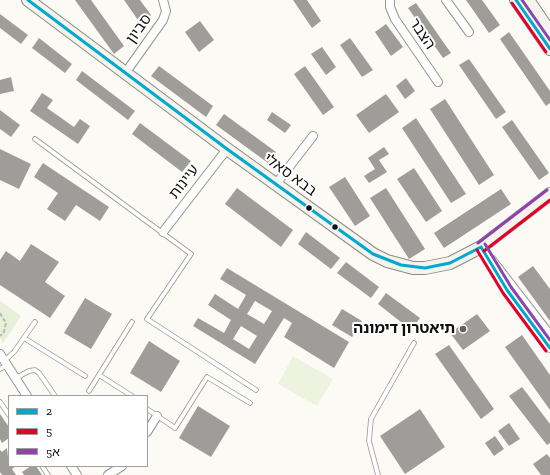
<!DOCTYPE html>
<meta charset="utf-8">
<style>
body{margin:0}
#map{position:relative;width:550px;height:475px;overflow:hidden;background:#fbfaf5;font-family:"Zilla Slab","Noto Sans Hebrew",serif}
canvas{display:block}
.legend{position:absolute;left:8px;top:395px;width:140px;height:72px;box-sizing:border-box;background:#fff;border:1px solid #9f9f9f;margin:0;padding:5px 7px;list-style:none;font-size:12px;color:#0f0f0f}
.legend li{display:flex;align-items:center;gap:8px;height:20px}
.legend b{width:20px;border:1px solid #9f9f9f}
</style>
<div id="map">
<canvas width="550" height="475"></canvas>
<ul class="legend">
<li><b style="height:5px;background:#00a9ce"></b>2</li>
<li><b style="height:5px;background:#e4002b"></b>5</li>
<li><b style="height:5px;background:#8e44ad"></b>5א</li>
</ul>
</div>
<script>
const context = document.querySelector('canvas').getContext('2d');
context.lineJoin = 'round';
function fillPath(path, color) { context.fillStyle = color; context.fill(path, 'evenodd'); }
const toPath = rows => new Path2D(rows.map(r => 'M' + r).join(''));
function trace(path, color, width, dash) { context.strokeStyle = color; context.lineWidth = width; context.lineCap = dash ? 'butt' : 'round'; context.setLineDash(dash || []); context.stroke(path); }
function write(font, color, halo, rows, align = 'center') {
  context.font = font + ' "Zilla Slab","Noto Sans Hebrew",serif'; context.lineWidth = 4; context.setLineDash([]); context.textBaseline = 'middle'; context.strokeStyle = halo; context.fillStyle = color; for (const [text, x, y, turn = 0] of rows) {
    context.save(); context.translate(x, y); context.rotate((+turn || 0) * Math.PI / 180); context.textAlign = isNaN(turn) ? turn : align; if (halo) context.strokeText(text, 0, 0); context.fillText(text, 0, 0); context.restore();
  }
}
const green = toPath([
 [0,301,21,316,3,343,0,338]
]);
const pitch = toPath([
 [293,356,333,379,317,406,278,384]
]);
const building = toPath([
 [75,0,91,0,124,46,114,54],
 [124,0,140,0,151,15,140,23],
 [293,0,307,0,321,21,312,28],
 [466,0,482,0,500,25,489,33],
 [416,3,451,53,443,58,408,8],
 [0,14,28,35,21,44,0,28],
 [200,21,214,40,199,52,185,32],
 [386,24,403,47,391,56,375,32],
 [509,32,550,91,550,103,546,106,500,39],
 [39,38,72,64,65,73,32,48],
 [350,38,373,70,362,77,340,45],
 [322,47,336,67,326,75,311,54],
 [469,59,506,112,496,119,459,65],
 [159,66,213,106,206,117,151,76],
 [305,66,334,107,323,115,294,74],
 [82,71,135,111,128,120,76,80],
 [11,77,14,91,0,94,0,80],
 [406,78,415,91,405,99,396,86],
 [42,93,53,100,47,108,74,127,80,119,90,126,78,144,30,111],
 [386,94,399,112,369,133,356,115],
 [445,99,494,175,479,185,430,109],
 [0,110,20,125,11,137,0,129],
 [272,112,291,125,285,133,267,120],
 [224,114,276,152,268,163,216,125],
 [416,118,466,194,451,203,402,128],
 [512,120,549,173,539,180,502,127],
 [140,123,191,161,182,172,132,134],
 [384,147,389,154,379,160,387,172,369,183,364,176,375,169,368,158],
 [0,149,31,164,19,189,0,180],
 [43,163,109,207,100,221,76,205,65,221,47,209,58,193,34,177],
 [414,168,442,211,426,222,397,179],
 [345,177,370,216,355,226,329,187],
 [237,188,293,230,281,247,225,204],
 [386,188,425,249,409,259,370,198],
 [501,189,511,204,444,248,434,233],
 [306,232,340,258,331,269,298,244],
 [31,244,59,262,45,282,65,296,50,318,0,285,0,260,6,251,20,261],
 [346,262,379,287,371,298,337,273],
 [533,266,550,289,550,321,518,277],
 [227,268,349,342,334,368,284,337,292,323,284,318,255,364,193,326,198,318,224,333,231,320,208,305,215,294,238,309,246,295,220,279],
 [255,301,272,311,264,324,247,314],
 [241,326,257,336,249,349,233,339],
 [386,293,420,318,411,330,378,304],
 [85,298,112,314,91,349,64,333],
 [342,309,362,321,352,337,332,325],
 [477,314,490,331,463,350,450,333],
 [522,335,550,375,550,410,505,347],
 [149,341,180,361,161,392,130,373],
 [449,345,494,409,481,419,435,354],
 [522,387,550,424,550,443,547,445,509,396],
 [198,406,230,426,211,457,179,438],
 [420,409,445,447,405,474,380,436],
 [0,414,9,427,9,438,2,443,0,439],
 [509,423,520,439,509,446,498,431],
 [495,436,504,449,494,456,485,443],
 [7,448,9,466,16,466,12,469,16,475,2,475,0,472,0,450,2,452],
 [547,454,550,458,550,475,541,475,533,464],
 [31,466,36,466,42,475,24,475,22,472]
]);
const path = toPath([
 [0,313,6,323,4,332,0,336]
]);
const lane = toPath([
 [35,139,191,254,147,319,256,390],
 [24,338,85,376],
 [4,361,14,352,35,322],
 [0,369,7,365],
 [99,375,132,396],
 [16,378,29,371,35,370,39,373,55,396],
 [89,391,132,322],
 [0,402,9,415],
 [147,409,175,428,207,377,250,403],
 [42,466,48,475],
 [378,475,369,441,371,419,414,343]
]);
const street = toPath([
 [390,0,390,7,395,19,438,82],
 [446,0,469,32],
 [126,72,163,20,166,11,163,0],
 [276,184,313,136],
 [163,232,227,149],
 [481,247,507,290,550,348],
 [492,260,550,335],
 [0,354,27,396],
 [147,432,157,416],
 [71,466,77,475],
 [108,475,122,466]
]);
const secondary = toPath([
 [28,0,227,149,373,254,387,261,413,268,425,268,450,263,481,247,550,194],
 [516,0,550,49],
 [528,0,550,32]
]);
const bus1 = toPath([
 [28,0,227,149,373,254,401,265,425,268,450,263,481,247],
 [516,0,550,49],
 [481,247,507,290,550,348]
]);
const bus2 = toPath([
 [512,3,546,52],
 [477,250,503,293,546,351],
 [484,251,550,200]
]);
const bus3 = toPath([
 [522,0,550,40],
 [478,243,547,190],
 [485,244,511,287,550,340]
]);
const markers = [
 [309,208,3.5,"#0f0f0f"],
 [335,227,3.5,"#0f0f0f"],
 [463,329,4,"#626160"]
];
const streetNames = [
 ["סביון",139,29,-55],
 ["הצבר",422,34,56],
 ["בבא סאלי",290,175,36],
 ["עיינות",184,182,-52]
];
const poiNames = [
 ["תיאטרון דימונה",455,329]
];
fillPath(green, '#e6efd7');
fillPath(pitch, '#eef3e0');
fillPath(building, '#9f9d9a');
trace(lane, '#959593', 5.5);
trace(street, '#959593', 10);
trace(secondary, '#8c8b89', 14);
trace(path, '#b9b9b8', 2, [4, 2]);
trace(lane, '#fefefe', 4);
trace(street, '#fefefe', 8);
trace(secondary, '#f4f3ec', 12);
trace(bus1, '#00a9ce', 3);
trace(bus2, '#e4002b', 3);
trace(bus3, '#8e44ad', 3);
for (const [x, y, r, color] of markers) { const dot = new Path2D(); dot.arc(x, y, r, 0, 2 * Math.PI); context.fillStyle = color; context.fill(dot); trace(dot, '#fff', 1.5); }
write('15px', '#0f0f0f', '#fff', streetNames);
write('bold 15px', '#0f0f0f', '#fff', poiNames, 'right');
</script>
